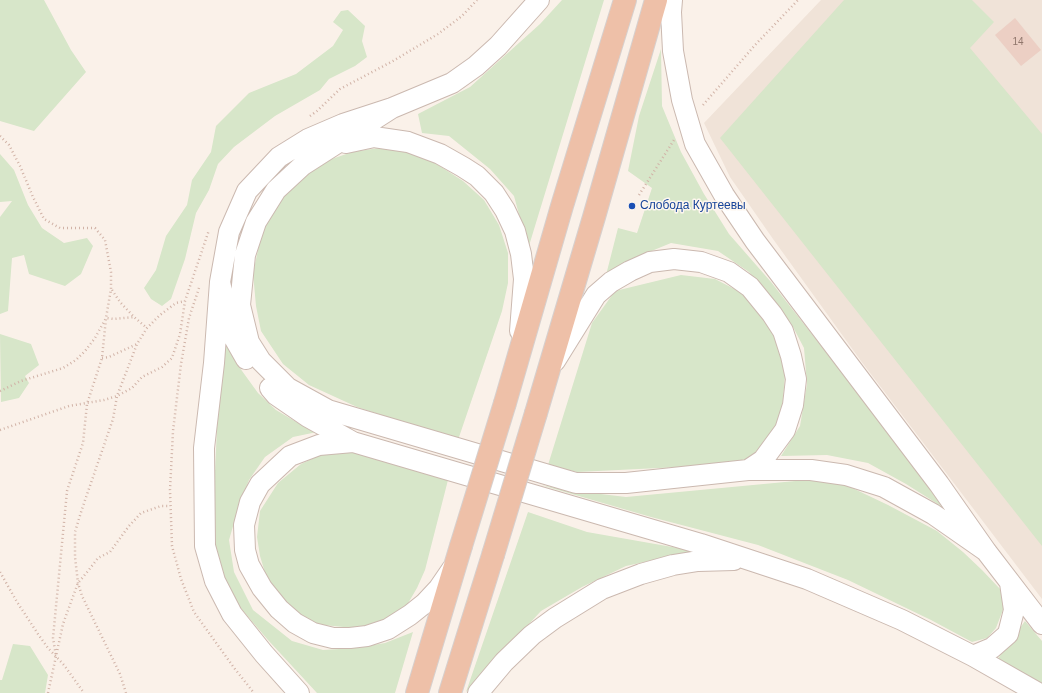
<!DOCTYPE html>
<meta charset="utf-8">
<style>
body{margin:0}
canvas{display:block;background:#faf1e9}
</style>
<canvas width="1042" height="693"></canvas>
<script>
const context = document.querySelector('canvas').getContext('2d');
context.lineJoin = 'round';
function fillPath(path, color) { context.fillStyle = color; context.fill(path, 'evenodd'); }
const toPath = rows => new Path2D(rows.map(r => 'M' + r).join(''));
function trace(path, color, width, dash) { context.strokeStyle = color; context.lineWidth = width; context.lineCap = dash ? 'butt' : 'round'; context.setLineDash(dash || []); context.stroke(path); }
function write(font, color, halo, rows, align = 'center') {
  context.font = font + ' Arial,sans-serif'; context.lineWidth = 3; context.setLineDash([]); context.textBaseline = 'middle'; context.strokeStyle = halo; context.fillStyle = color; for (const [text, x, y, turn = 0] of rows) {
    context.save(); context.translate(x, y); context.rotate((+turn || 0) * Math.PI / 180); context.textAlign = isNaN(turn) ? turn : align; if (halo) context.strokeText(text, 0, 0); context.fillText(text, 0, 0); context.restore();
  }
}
const residential = toPath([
 [821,0,1042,0,1042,599,861,361,773,239,730,177,704,123]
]);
const green = toPath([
 [0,0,44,0,71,50,86,72,34,131,0,121],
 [562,0,604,0,528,249,520,218,514,196,490,169,449,136,422,133,418,114,470,87,540,24],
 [844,0,972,0,994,22,970,48,1042,134,1042,546,720,138],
 [348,10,365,26,362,41,367,57,355,66,329,79,320,90,275,116,234,147,218,164,209,190,196,213,185,259,171,299,162,306,151,299,144,288,156,270,166,236,187,205,192,180,211,152,216,126,249,93,296,74,333,46,343,30,333,22,341,11],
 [661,49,662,106,681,152,704,194,729,234,771,282,952,513,906,484,868,463,827,455,781,456,800,426,807,384,804,348,793,327,749,272,718,251,671,243,637,257,605,279,618,228,637,233,652,188,628,171,639,116],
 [379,148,406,152,435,163,463,181,484,200,499,225,508,253,508,283,502,311,458,440,357,407,309,385,283,364,261,331,256,306,253,273,263,227,281,195,306,173,329,160,352,152],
 [0,154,14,170,28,205,42,228,64,243,87,238,93,246,81,274,65,286,29,274,24,255,12,258,8,311,0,314,0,217,12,201,0,202],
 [681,275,715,279,748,296,767,321,780,349,785,376,782,411,770,438,750,458,721,465,577,472,548,465,592,323,615,291],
 [0,334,31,344,39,365,25,376,29,383,19,398,1,402],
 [225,338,237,364,258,393,276,410,298,423,317,432,293,437,265,457,249,480,239,506,229,540,234,572,253,610,292,641,323,650,355,648,385,643,413,632,395,693,317,693,268,640,238,605,221,574,211,536,214,493,217,428],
 [353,451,448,480,425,570,417,588,407,605,387,622,354,628,313,624,285,603,270,589,260,556,257,537,260,511,278,483,301,464,327,452],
 [806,480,846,485,888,505,937,531,963,552,982,570,1001,590,1004,607,996,628,987,638,972,642,931,620,848,580,758,545,651,517,541,485,567,490,626,497],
 [528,512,587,532,695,551,626,566,582,587,541,611,466,692],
 [1025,621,1042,641,1042,687,997,660],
 [13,644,30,646,48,675,45,693,0,693,0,680,2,680]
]);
const building = toPath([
 [1015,18,1041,50,1021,66,995,35]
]);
const path = toPath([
 [703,105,756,44,798,0],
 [310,116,317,111,340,89,393,61,438,34,462,16,477,0],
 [0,136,9,145,20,166,33,197,44,219,60,228,95,228,105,240,111,272,111,289,106,318,102,358,87,404,83,443,67,491,53,638,56,656],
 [639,195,674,140],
 [199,288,189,318,181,364,173,431,170,490,172,546,181,579,194,612,235,669,254,693],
 [112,290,120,302,134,317,147,328],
 [102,358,109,357,137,344],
 [0,391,21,381,63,368,76,360,85,351,95,338,106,318,114,319,134,317],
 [0,430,69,406,104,400,117,396,132,388,142,377,162,367,172,358,180,334,185,301,209,230],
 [0,572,17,602,38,634,48,648,64,665,84,693],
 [48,693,63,624,78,583,88,571,98,558,110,552,129,526,141,513,161,506,170,506],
 [126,693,120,674,82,596,78,583,75,557,75,532,82,509,113,419,117,396,137,344,147,328,160,315,176,303,185,301]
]);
const tertiary = toPath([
 [672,0,671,12,673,51,682,100,695,144,724,195,755,241,939,484,986,551,1042,624],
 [392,108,303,165,276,190,256,222,245,255,240,305,249,342,261,361,288,388,328,410,576,483,626,483,748,470,811,470,846,475,884,487,933,514,986,551],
 [346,143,374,137,408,142,440,154,463,167,477,176,494,193,505,210,515,231,521,254,524,279,520,331],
 [220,282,230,331,246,359],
 [555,361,596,295,611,282,630,271,650,262,674,259,701,262,729,272,750,287,772,314,783,331,791,356,796,379,793,405,785,430,763,460,748,470],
 [270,388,276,395,308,417,353,442,701,544,807,579,902,620,973,656,1038,693],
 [353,442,319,445,290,456,260,484,250,502,244,525,245,550,249,565,262,588,279,609,295,623,313,633,333,638,350,638,367,636,388,629,410,615,425,603,439,588,452,569],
 [973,656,992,648,1008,634,1014,610,1010,583],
 [299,693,264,654,232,614,215,581,205,546,204,448,214,363,220,282,229,232,247,191,279,157,308,139,343,124,392,108,452,83,476,66,498,46,539,0],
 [478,693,504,662,532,635,555,618,602,589,641,574,673,565,698,561,734,560]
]);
const trunk = toPath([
 [505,403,562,206,625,0],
 [536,413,594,217,656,0],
 [417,693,461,546],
 [450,693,493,555]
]);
const trunkBridge = toPath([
 [461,546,505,403],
 [493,555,536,413]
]);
const markers = [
 [632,206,4,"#1a4fb4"]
];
const numberNames = [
 ["14",1018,42]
];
const transitNames = [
 ["Слобода Куртеевы",640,206]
];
fillPath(residential, '#f0e3d8');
fillPath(green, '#d7e6c9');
fillPath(building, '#eccfc4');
trace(tertiary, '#cbb9b0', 22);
trace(trunk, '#d7d0ce', 24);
trace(path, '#d1b3a7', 2.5, [1, 3]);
trace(tertiary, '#fff', 20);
trace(trunk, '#eec0a8', 22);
trace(trunkBridge, '#d7d0ce', 24, []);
trace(trunkBridge, '#eec0a8', 22);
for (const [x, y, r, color] of markers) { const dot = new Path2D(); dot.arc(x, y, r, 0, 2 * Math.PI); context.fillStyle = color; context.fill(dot); trace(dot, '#fdf6ee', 1.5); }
write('10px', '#90766c', null, numberNames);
write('12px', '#164399', '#fdf6ee', transitNames, 'left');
</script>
